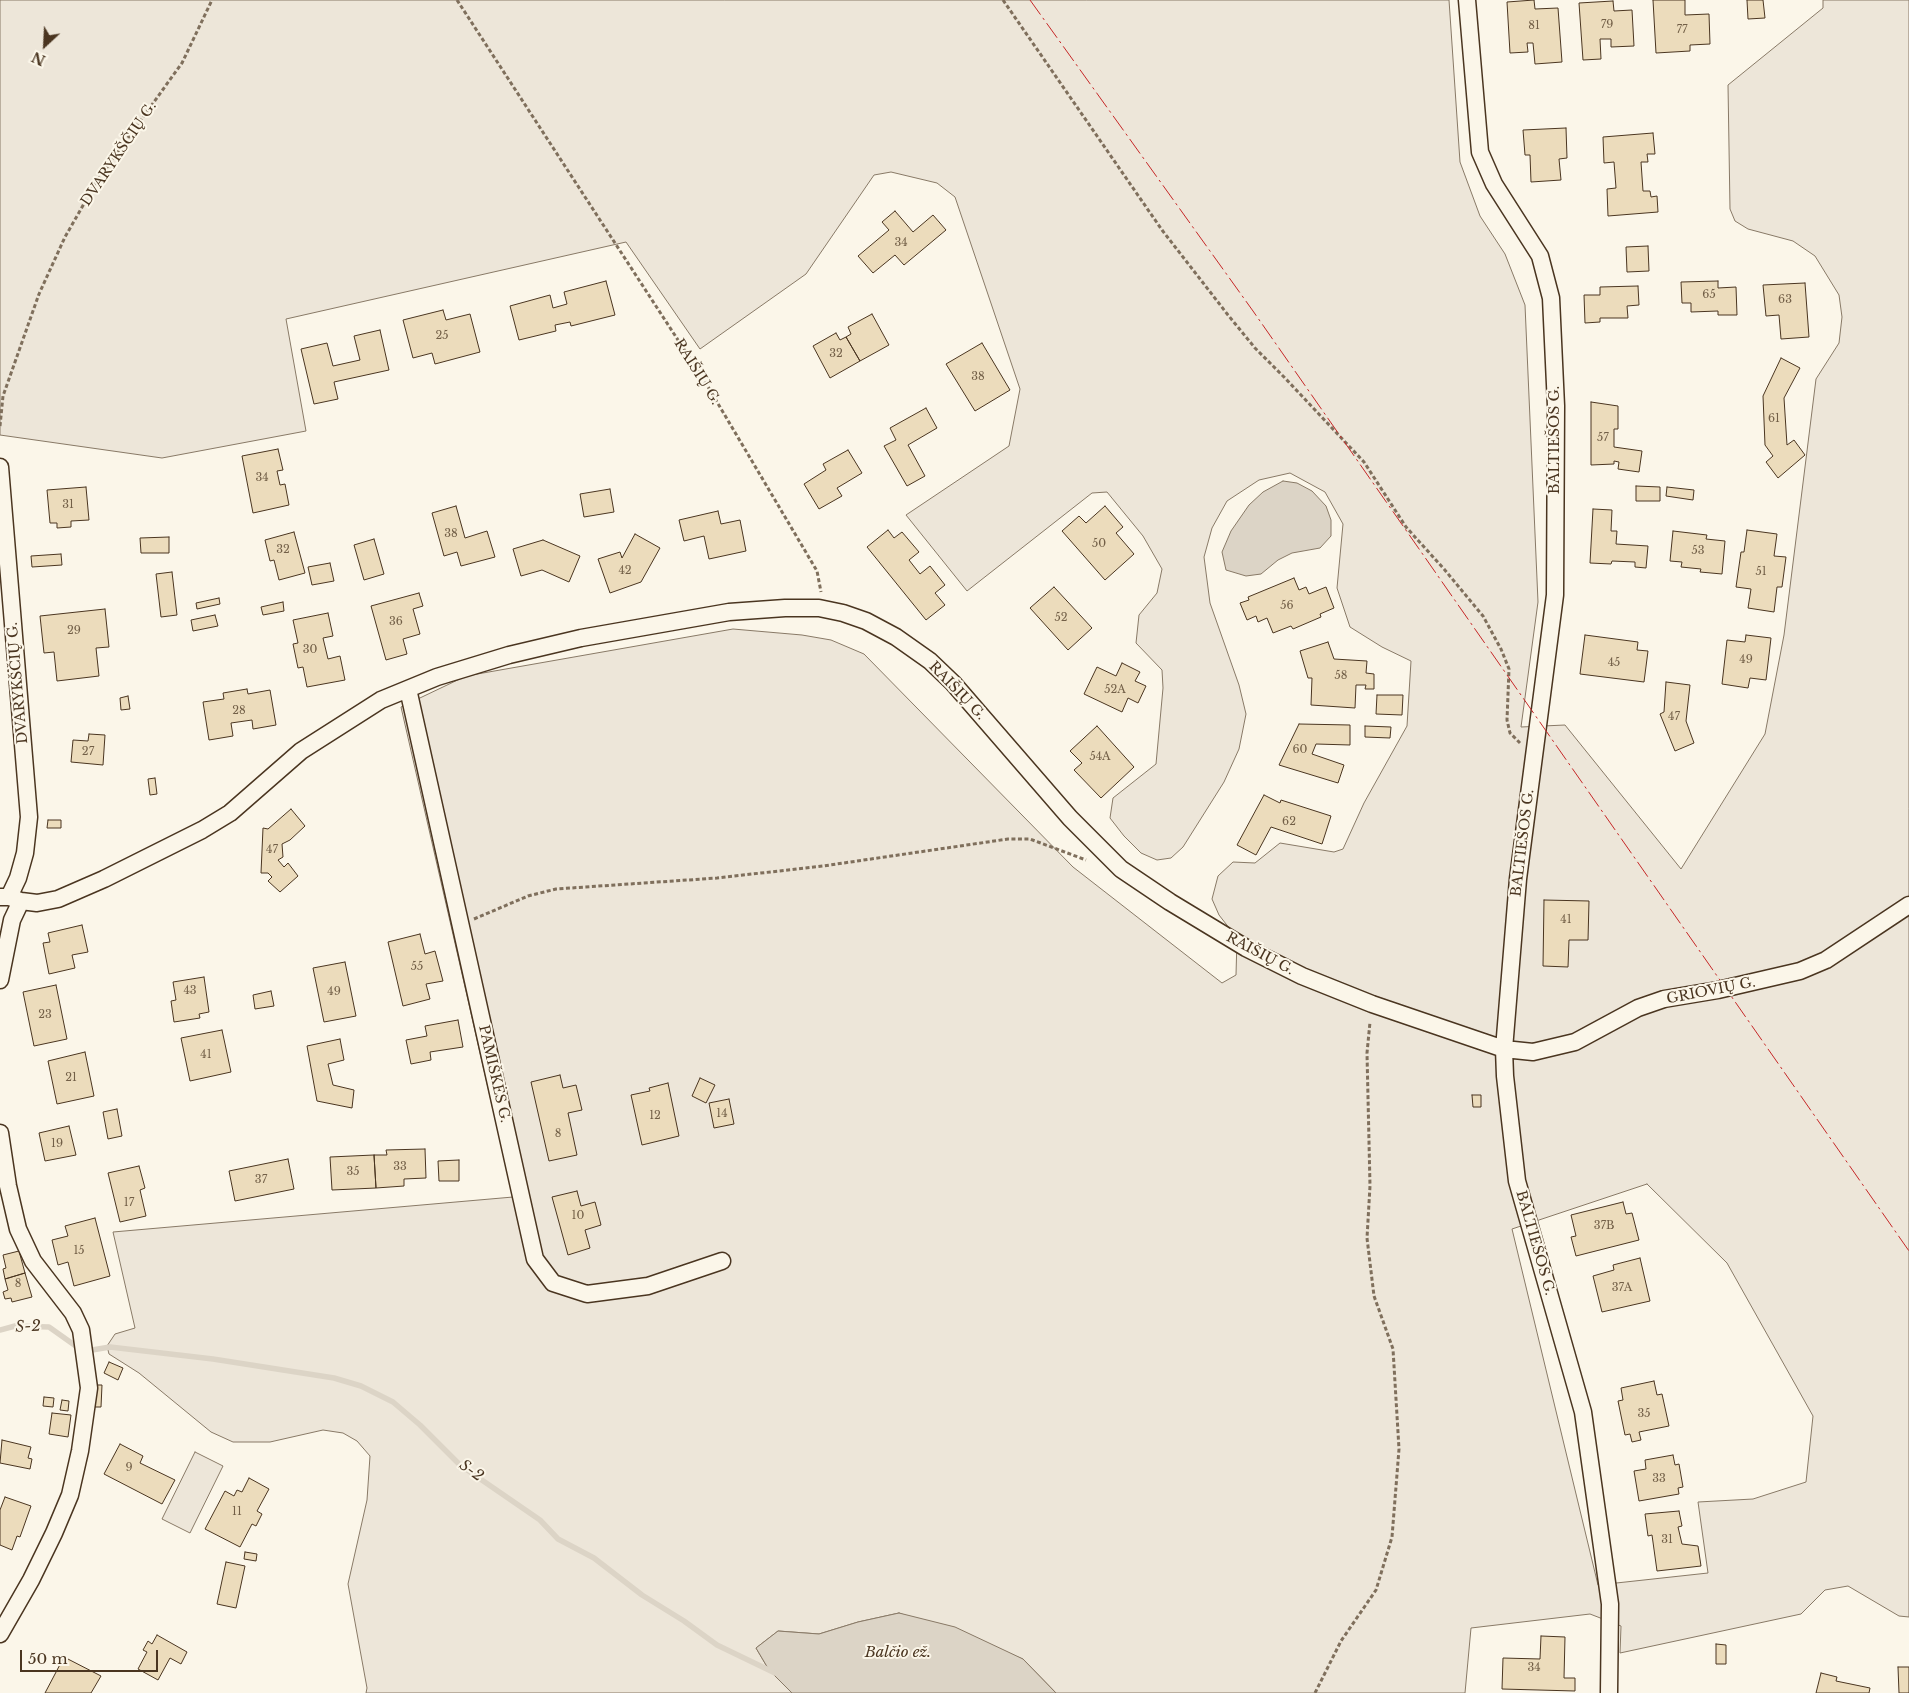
<!DOCTYPE html>
<meta charset="utf-8">
<style>
body{margin:0}
#map{position:relative;width:1909px;height:1693px;overflow:hidden;background:#fbf6e9;font-family:"Libre Baskerville",serif}
canvas{display:block}
.north{position:absolute;left:20px;top:20px;width:50px;height:50px;-webkit-text-stroke:4px #fbf6e9;paint-order:stroke;rotate:205deg;font-size:14px;font-weight:700;line-height:20px;text-align:center;color:#4a3520}
.north::after{content:'';display:block;margin:auto;width:18px;height:22px;background:#4a3520;clip-path:polygon(50% 0,100% 100%,50% 72%,0 100%)}
.scale{position:absolute;left:20px;top:1650px;width:138px;height:22px;box-sizing:border-box;border:2px solid #4a3520;border-top:0;padding-left:6px;font-size:15px;line-height:18px;white-space:nowrap;color:#4a3520;-webkit-text-stroke:4px #fbf6e9;paint-order:stroke}
</style>
<div id="map">
<canvas width="1909" height="1693"></canvas>
<div class="north">N</div>
<div class="scale">50 m</div>
</div>
<script>
const context = document.querySelector('canvas').getContext('2d');
context.lineJoin = 'round';
function fillPath(path, color) { context.fillStyle = color; context.fill(path, 'evenodd'); }
const toPath = rows => new Path2D(rows.map(r => 'M' + r).join(''));
function trace(path, color, width, dash) { context.strokeStyle = color; context.lineWidth = width; context.lineCap = dash ? 'butt' : 'round'; context.setLineDash(dash || []); context.stroke(path); }
function write(font, color, halo, rows, align = 'center') {
  context.font = font + ' "Libre Baskerville",serif'; context.lineWidth = 4; context.setLineDash([]); context.textBaseline = 'middle'; context.strokeStyle = halo; context.fillStyle = color; for (const [text, x, y, turn = 0] of rows) {
    context.save(); context.translate(x, y); context.rotate((+turn || 0) * Math.PI / 180); context.textAlign = isNaN(turn) ? turn : align; if (halo) context.strokeText(text, 0, 0); context.fillText(text, 0, 0); context.restore();
  }
}
const green = toPath([
 [0,0,1449,0,1460,162,1480,216,1505,254,1525,305,1538,602,1521,727,1565,725,1681,869,1765,734,1784,635,1816,379,1839,343,1842,317,1839,295,1815,256,1793,241,1748,229,1735,221,1730,209,1728,85,1823,8,1823,0,1909,0,1909,1617,1899,1616,1848,1586,1825,1590,1801,1614,1620,1653,1621,1626,1590,1614,1471,1628,1465,1693,1056,1693,1023,1659,899,1613,858,1622,819,1634,778,1631,756,1648,769,1670,792,1693,366,1693,367,1688,348,1584,367,1500,370,1456,357,1441,343,1433,323,1430,270,1442,233,1442,211,1432,139,1373,109,1354,107,1346,115,1334,135,1328,113,1232,513,1197,401,707,466,676,733,629,802,635,831,640,864,654,1073,867,1222,983,1236,975,1237,938,1219,915,1212,899,1218,876,1233,862,1255,863,1280,843,1334,852,1343,849,1364,803,1407,726,1411,661,1382,647,1350,627,1337,588,1343,524,1325,492,1290,473,1259,480,1227,501,1212,528,1204,557,1210,603,1239,685,1246,714,1239,749,1224,782,1183,847,1171,858,1157,860,1141,853,1124,836,1110,818,1113,798,1156,764,1163,688,1162,670,1136,643,1139,615,1157,593,1162,569,1143,536,1107,492,1092,493,967,591,906,515,1009,446,1020,389,955,197,937,183,891,172,874,175,806,274,700,349,626,242,286,319,306,431,162,458,0,435,0,0],
 [1647,1184,1727,1263,1813,1416,1806,1482,1753,1499,1698,1502,1708,1573,1598,1585,1512,1229,1647,1184],
 [195,1452,223,1466,190,1533,162,1519,195,1452]
]);
const water = toPath([
 [1283,481,1297,483,1312,491,1326,506,1331,520,1331,536,1320,548,1292,553,1278,560,1261,574,1246,576,1226,570,1222,552,1231,531,1249,505,1263,492,1283,481],
 [899,1613,955,1627,1023,1659,1056,1693,792,1693,769,1670,756,1648,778,1631,819,1634,858,1622,899,1613]
]);
const stream = toPath([
 [0,1330,15,1326,49,1327,80,1349],
 [92,1350,110,1347,213,1359,334,1378,361,1386,393,1402,420,1425,460,1465,540,1520,558,1539,594,1558,642,1595,684,1621,717,1645,775,1673]
]);
const building = toPath([
 [1534,0,1535,9,1558,8,1562,62,1535,64,1533,43,1527,43,1528,52,1510,53,1507,2,1534,0],
 [1653,0,1685,0,1685,15,1709,14,1710,44,1690,45,1690,51,1656,53,1653,0],
 [1747,0,1763,0,1765,18,1748,19,1747,0],
 [1613,1,1614,11,1632,10,1634,46,1611,47,1611,39,1600,39,1601,59,1583,60,1579,3,1613,1],
 [1566,128,1567,158,1559,159,1561,180,1531,182,1530,155,1525,155,1523,130,1566,128],
 [1653,133,1655,154,1647,154,1648,162,1641,162,1643,191,1650,191,1651,197,1657,196,1658,212,1608,216,1607,189,1616,188,1614,162,1604,163,1603,137,1653,133],
 [895,211,913,232,933,215,946,230,904,265,895,255,873,273,858,256,889,230,882,222,895,211],
 [1648,246,1649,271,1627,272,1626,247,1648,246],
 [606,281,615,315,571,326,570,322,555,325,556,331,519,340,510,306,550,295,553,308,567,304,564,292,606,281],
 [1718,281,1718,288,1736,287,1737,315,1718,315,1718,311,1691,312,1691,303,1682,303,1681,282,1718,281],
 [1805,283,1809,337,1781,339,1779,315,1766,316,1763,285,1805,283],
 [1638,286,1639,305,1627,306,1628,318,1600,318,1600,322,1585,323,1584,295,1600,295,1600,287,1638,286],
 [443,310,446,320,470,314,480,352,435,364,432,353,413,358,403,320,443,310],
 [872,314,889,345,860,361,846,337,851,334,848,327,872,314],
 [380,330,389,370,334,382,338,399,314,404,301,349,327,343,333,366,360,360,354,336,380,330],
 [836,333,840,340,846,337,860,361,830,378,813,346,836,333],
 [982,343,1010,390,975,411,946,364,982,343],
 [1781,358,1800,368,1784,398,1787,445,1794,440,1805,455,1778,478,1766,462,1773,456,1765,445,1763,396,1781,358],
 [1591,402,1618,406,1618,429,1614,429,1614,447,1642,451,1639,472,1618,469,1619,462,1614,461,1614,464,1591,465,1591,402],
 [926,408,937,428,908,445,925,476,907,486,884,446,896,440,890,428,926,408],
 [278,449,283,470,277,471,280,485,285,484,289,505,253,513,242,456,278,449],
 [848,450,862,473,837,488,842,496,819,509,804,484,826,470,823,464,848,450],
 [1636,486,1660,487,1660,501,1636,501,1636,486],
 [86,487,89,520,71,521,71,527,57,528,57,523,50,523,47,490,86,487],
 [1667,487,1694,490,1693,500,1666,496,1667,487],
 [610,489,614,512,584,517,580,494,610,489],
 [456,506,465,538,487,531,495,557,461,566,457,552,444,556,432,513,456,506],
 [1105,506,1123,527,1116,533,1134,554,1105,580,1062,531,1079,516,1086,523,1105,506],
 [1593,509,1612,510,1611,531,1617,531,1616,544,1648,546,1646,568,1635,567,1635,562,1612,561,1611,564,1590,563,1593,509],
 [718,511,721,524,740,520,746,551,709,559,704,536,684,541,679,520,718,511],
 [888,530,894,538,902,532,919,552,909,560,920,574,930,566,945,585,935,593,945,605,926,620,867,547,888,530],
 [1747,530,1777,534,1774,556,1786,557,1782,587,1777,587,1774,612,1748,608,1751,589,1736,587,1741,552,1744,552,1747,530],
 [1673,531,1707,535,1706,539,1725,541,1722,574,1700,572,1701,569,1681,567,1682,562,1670,561,1673,531],
 [294,532,305,573,279,580,274,560,270,561,265,540,294,532],
 [635,534,660,548,641,582,610,593,598,559,620,552,622,558,635,534],
 [169,537,169,553,141,553,140,538,169,537],
 [374,539,384,574,364,580,354,545,374,539],
 [543,540,580,556,569,582,542,570,521,576,513,549,543,540],
 [61,554,62,565,32,567,31,556,61,554],
 [330,563,334,581,312,585,308,567,330,563],
 [172,572,177,615,161,617,156,574,172,572],
 [1294,578,1299,590,1306,587,1309,594,1326,587,1334,608,1320,614,1321,617,1293,629,1291,626,1273,633,1267,618,1258,622,1256,616,1247,620,1240,603,1249,600,1248,597,1294,578],
 [1054,587,1092,628,1068,650,1030,608,1054,587],
 [419,593,423,606,413,609,420,634,403,639,407,654,386,660,371,606,419,593],
 [219,598,220,604,197,609,196,603,219,598],
 [283,602,284,611,263,615,261,607,283,602],
 [105,609,109,647,96,648,99,676,57,681,54,652,44,653,40,616,105,609],
 [328,613,333,636,323,638,328,659,340,656,345,680,307,687,303,667,298,668,293,644,298,643,293,620,328,613],
 [215,615,218,626,193,631,191,620,215,615],
 [1585,635,1638,642,1637,650,1648,651,1644,682,1580,674,1585,635],
 [1746,635,1771,638,1766,680,1750,678,1748,688,1722,684,1727,640,1745,642,1746,635],
 [1328,642,1334,659,1367,661,1366,673,1374,674,1374,689,1365,689,1366,685,1356,685,1355,708,1311,705,1312,678,1308,678,1300,651,1328,642],
 [1122,663,1140,672,1135,681,1146,686,1138,703,1128,698,1122,712,1084,694,1097,667,1116,676,1122,663],
 [1666,682,1690,685,1686,721,1694,743,1675,751,1660,714,1664,712,1666,682],
 [247,689,248,694,270,690,276,725,253,729,252,720,231,723,233,736,209,740,203,702,224,699,223,693,247,689],
 [1377,695,1403,695,1402,715,1376,714,1377,695],
 [128,696,130,709,121,710,120,698,128,696],
 [1299,724,1350,725,1350,745,1316,744,1312,754,1344,765,1338,783,1279,765,1299,724],
 [1097,726,1134,767,1101,798,1074,770,1082,763,1070,751,1097,726],
 [1365,726,1391,727,1390,738,1365,737,1365,726],
 [89,734,105,735,103,765,71,762,73,740,88,741,89,734],
 [155,778,157,794,150,795,148,779,155,778],
 [1264,795,1280,803,1281,800,1331,816,1322,844,1271,827,1256,855,1237,845,1264,795],
 [291,809,305,826,290,840,282,844,283,857,278,860,284,867,288,863,298,876,280,892,268,881,272,877,268,873,261,873,263,828,268,829,291,809],
 [48,820,61,820,61,828,47,828,48,820],
 [1544,900,1589,901,1588,940,1569,940,1568,967,1543,966,1544,900],
 [82,925,88,952,72,955,75,968,49,974,43,943,50,942,48,933,82,925],
 [420,934,425,954,435,951,443,981,426,984,430,999,403,1006,388,942,420,934],
 [345,962,356,1016,324,1022,313,968,345,962],
 [204,977,209,1012,199,1014,200,1018,174,1022,171,1001,176,1000,173,982,204,977],
 [56,985,67,1039,34,1046,23,992,56,985],
 [271,991,274,1006,255,1009,253,995,271,991],
 [458,1020,463,1047,430,1052,431,1060,411,1064,406,1040,427,1036,425,1026,458,1020],
 [222,1030,231,1072,190,1081,181,1038,222,1030],
 [340,1039,344,1060,328,1064,333,1085,354,1090,352,1108,317,1101,307,1046,340,1039],
 [85,1052,94,1096,57,1104,48,1061,85,1052],
 [560,1075,563,1088,576,1085,582,1110,568,1113,577,1155,549,1161,531,1082,560,1075],
 [700,1078,715,1085,706,1103,692,1096,700,1078],
 [668,1083,679,1136,642,1145,631,1095,650,1091,649,1088,668,1083],
 [1472,1095,1481,1095,1481,1107,1473,1107,1472,1095],
 [729,1099,734,1124,714,1128,709,1103,729,1099],
 [117,1109,122,1136,108,1139,103,1112,117,1109],
 [69,1126,76,1155,45,1161,39,1133,69,1126],
 [425,1149,426,1178,404,1179,404,1186,376,1188,374,1155,387,1155,386,1150,425,1149],
 [374,1155,376,1188,332,1190,330,1157,374,1155],
 [288,1159,294,1189,235,1201,229,1171,288,1159],
 [459,1160,459,1181,439,1181,438,1161,459,1160],
 [139,1166,145,1188,140,1190,146,1216,120,1222,108,1173,139,1166],
 [577,1191,581,1206,595,1202,601,1225,585,1230,590,1248,568,1255,552,1197,577,1191],
 [1623,1202,1626,1214,1632,1213,1639,1240,1576,1256,1571,1237,1576,1236,1571,1215,1623,1202],
 [95,1218,110,1276,74,1286,68,1262,58,1265,52,1240,68,1236,65,1226,95,1218],
 [19,1251,25,1273,5,1279,3,1269,6,1268,3,1255,19,1251],
 [1640,1258,1650,1301,1602,1312,1593,1276,1614,1270,1613,1265,1640,1258],
 [25,1273,32,1297,12,1302,11,1298,5,1299,3,1292,8,1290,5,1279,25,1273],
 [109,1362,123,1368,118,1380,104,1373,109,1362],
 [1654,1381,1657,1395,1662,1394,1669,1426,1639,1432,1641,1440,1632,1442,1630,1434,1625,1435,1618,1401,1623,1400,1621,1388,1654,1381],
 [96,1385,102,1385,101,1407,95,1407,96,1385],
 [44,1397,54,1398,53,1407,43,1406,44,1397],
 [62,1400,69,1401,68,1411,60,1410,62,1400],
 [52,1413,71,1415,68,1437,49,1434,52,1413],
 [2,1440,31,1447,28,1458,32,1459,30,1469,0,1463,2,1440],
 [120,1444,143,1456,140,1463,175,1480,162,1504,104,1474,120,1444],
 [1673,1455,1675,1465,1679,1464,1683,1487,1678,1488,1679,1494,1639,1501,1634,1471,1646,1469,1645,1460,1673,1455],
 [249,1478,269,1489,257,1511,262,1514,256,1526,252,1524,240,1547,205,1529,225,1491,234,1496,237,1490,242,1492,249,1478],
 [5,1497,31,1506,20,1537,17,1536,12,1550,0,1545,0,1510,5,1497],
 [1679,1511,1682,1526,1678,1527,1682,1544,1698,1546,1701,1566,1657,1571,1652,1535,1648,1536,1645,1514,1679,1511],
 [245,1552,257,1554,256,1561,244,1559,245,1552],
 [226,1562,245,1566,236,1608,217,1604,226,1562],
 [157,1635,187,1652,181,1664,170,1658,158,1680,138,1669,147,1652,143,1650,148,1641,152,1644,157,1635],
 [1541,1636,1565,1637,1564,1678,1575,1678,1575,1691,1502,1689,1503,1658,1540,1659,1541,1636],
 [1716,1644,1726,1645,1726,1664,1716,1664,1716,1644],
 [64,1657,101,1676,91,1693,45,1693,64,1657],
 [1898,1667,1909,1667,1909,1693,1899,1693,1898,1667],
 [1821,1673,1837,1677,1836,1681,1870,1688,1869,1693,1816,1693,1821,1673]
]);
const path = toPath([
 [457,0,704,380,817,571,821,592],
 [1003,0,1162,230,1228,315,1255,348,1284,377,1364,462,1406,527,1444,569,1483,616,1501,649,1509,669,1507,720,1510,733,1520,743],
 [0,426,3,396,39,294,65,237,97,181,182,63,212,0],
 [474,919,528,896,556,889,717,878,823,866,1008,839,1030,839,1086,860],
 [1315,1693,1341,1641,1376,1590,1392,1537,1399,1449,1393,1349,1374,1296,1367,1238,1370,1186,1367,1053,1370,1022]
]);
const street = toPath([
 [1467,0,1480,152,1494,184,1540,256,1551,298,1556,406,1555,595,1518,879,1504,1049,1505,1076,1517,1181,1583,1412,1610,1604,1609,1693],
 [0,467,29,817,25,853,18,878,9,897],
 [408,689,535,1259,553,1283,587,1294,648,1286,722,1261],
 [0,897,9,897,21,901,37,903,58,899,104,879,202,830,230,813,301,751,381,700,437,677,509,655,581,638,729,612,785,608,819,608,843,613,866,621,896,637,930,661,953,683,1070,818,1121,869,1170,902,1246,948,1302,976,1372,1004,1504,1049,1533,1052,1575,1042,1638,1008,1664,999,1718,990,1800,971,1826,960,1909,905],
 [0,980,12,920,21,901],
 [0,1133,8,1186,18,1229,33,1261,73,1313,81,1330,89,1388,80,1451,70,1495,54,1533,31,1580,0,1634]
]);
const power = toPath([
 [1030,0,1253,311,1909,1251]
]);
const numberNames = [
 ["79",1607,25],
 ["81",1534,26],
 ["77",1682,30],
 ["34",901,243],
 ["65",1709,295],
 ["63",1785,300],
 ["25",442,336],
 ["32",836,354],
 ["38",978,377],
 ["61",1774,419],
 ["57",1603,438],
 ["34",262,478],
 ["31",68,505],
 ["38",451,534],
 ["50",1099,544],
 ["32",283,550],
 ["53",1698,551],
 ["42",625,571],
 ["51",1761,572],
 ["56",1287,606],
 ["52",1061,618],
 ["36",396,622],
 ["29",74,631],
 ["30",310,650],
 ["49",1746,660],
 ["45",1614,663],
 ["58",1341,676],
 ["52A",1115,690],
 ["28",239,711],
 ["47",1674,717],
 ["60",1300,750],
 ["27",88,752],
 ["54A",1100,757],
 ["62",1289,822],
 ["47",272,850],
 ["41",1566,920],
 ["55",417,967],
 ["43",190,991],
 ["49",334,992],
 ["23",45,1015],
 ["41",206,1055],
 ["21",71,1078],
 ["14",722,1114],
 ["12",655,1116],
 ["8",558,1134],
 ["19",57,1144],
 ["33",400,1167],
 ["35",353,1172],
 ["37",261,1180],
 ["17",129,1203],
 ["10",578,1216],
 ["37B",1604,1226],
 ["15",79,1251],
 ["8",18,1284],
 ["37A",1622,1288],
 ["35",1644,1414],
 ["9",129,1468],
 ["33",1659,1479],
 ["11",237,1512],
 ["31",1667,1540],
 ["34",1534,1668]
];
const streetNames = [
 ["DVARYKŠČIŲ G.",119,154,-56],
 ["RAIŠIŲ G.",697,372,58],
 ["BALTIEŠOS G.",1555,440,-90],
 ["DVARYKŠČIŲ G.",18,683,-95],
 ["RAIŠIŲ G.",957,691,46],
 ["BALTIEŠOS G.",1523,843,-83],
 ["RAIŠIŲ G.",1260,954,28],
 ["GRIOVIŲ G.",1711,991,-11],
 ["PAMIŠKĖS G.",494,1074,77],
 ["BALTIEŠOS G.",1535,1243,74]
];
const waterNames = [
 ["S-2",28,1327,-2],
 ["S-2",471,1471,36],
 ["Balčio ež.",898,1653]
];
fillPath(green, '#ede6d9');
trace(green, '#887966', 1);
fillPath(water, '#dcd4c6');
trace(water, '#887966', 1);
trace(stream, '#dcd4c6', 5.5);
fillPath(building, '#ecdcbc');
trace(building, '#4a3520', 1);
trace(street, '#4a3520', 19);
trace(path, '#7f6f5c', 3, [4, 2.5]);
trace(street, '#fbf6e9', 16);
trace(power, '#c62828', 1, [18, 4, 2.5, 4]);
write('11px', '#725f47', null, numberNames);
write('14px', '#4a3520', '#fbf6e9', streetNames);
write('italic 15px', '#4a3520', '#fbf6e9', waterNames);
</script>
